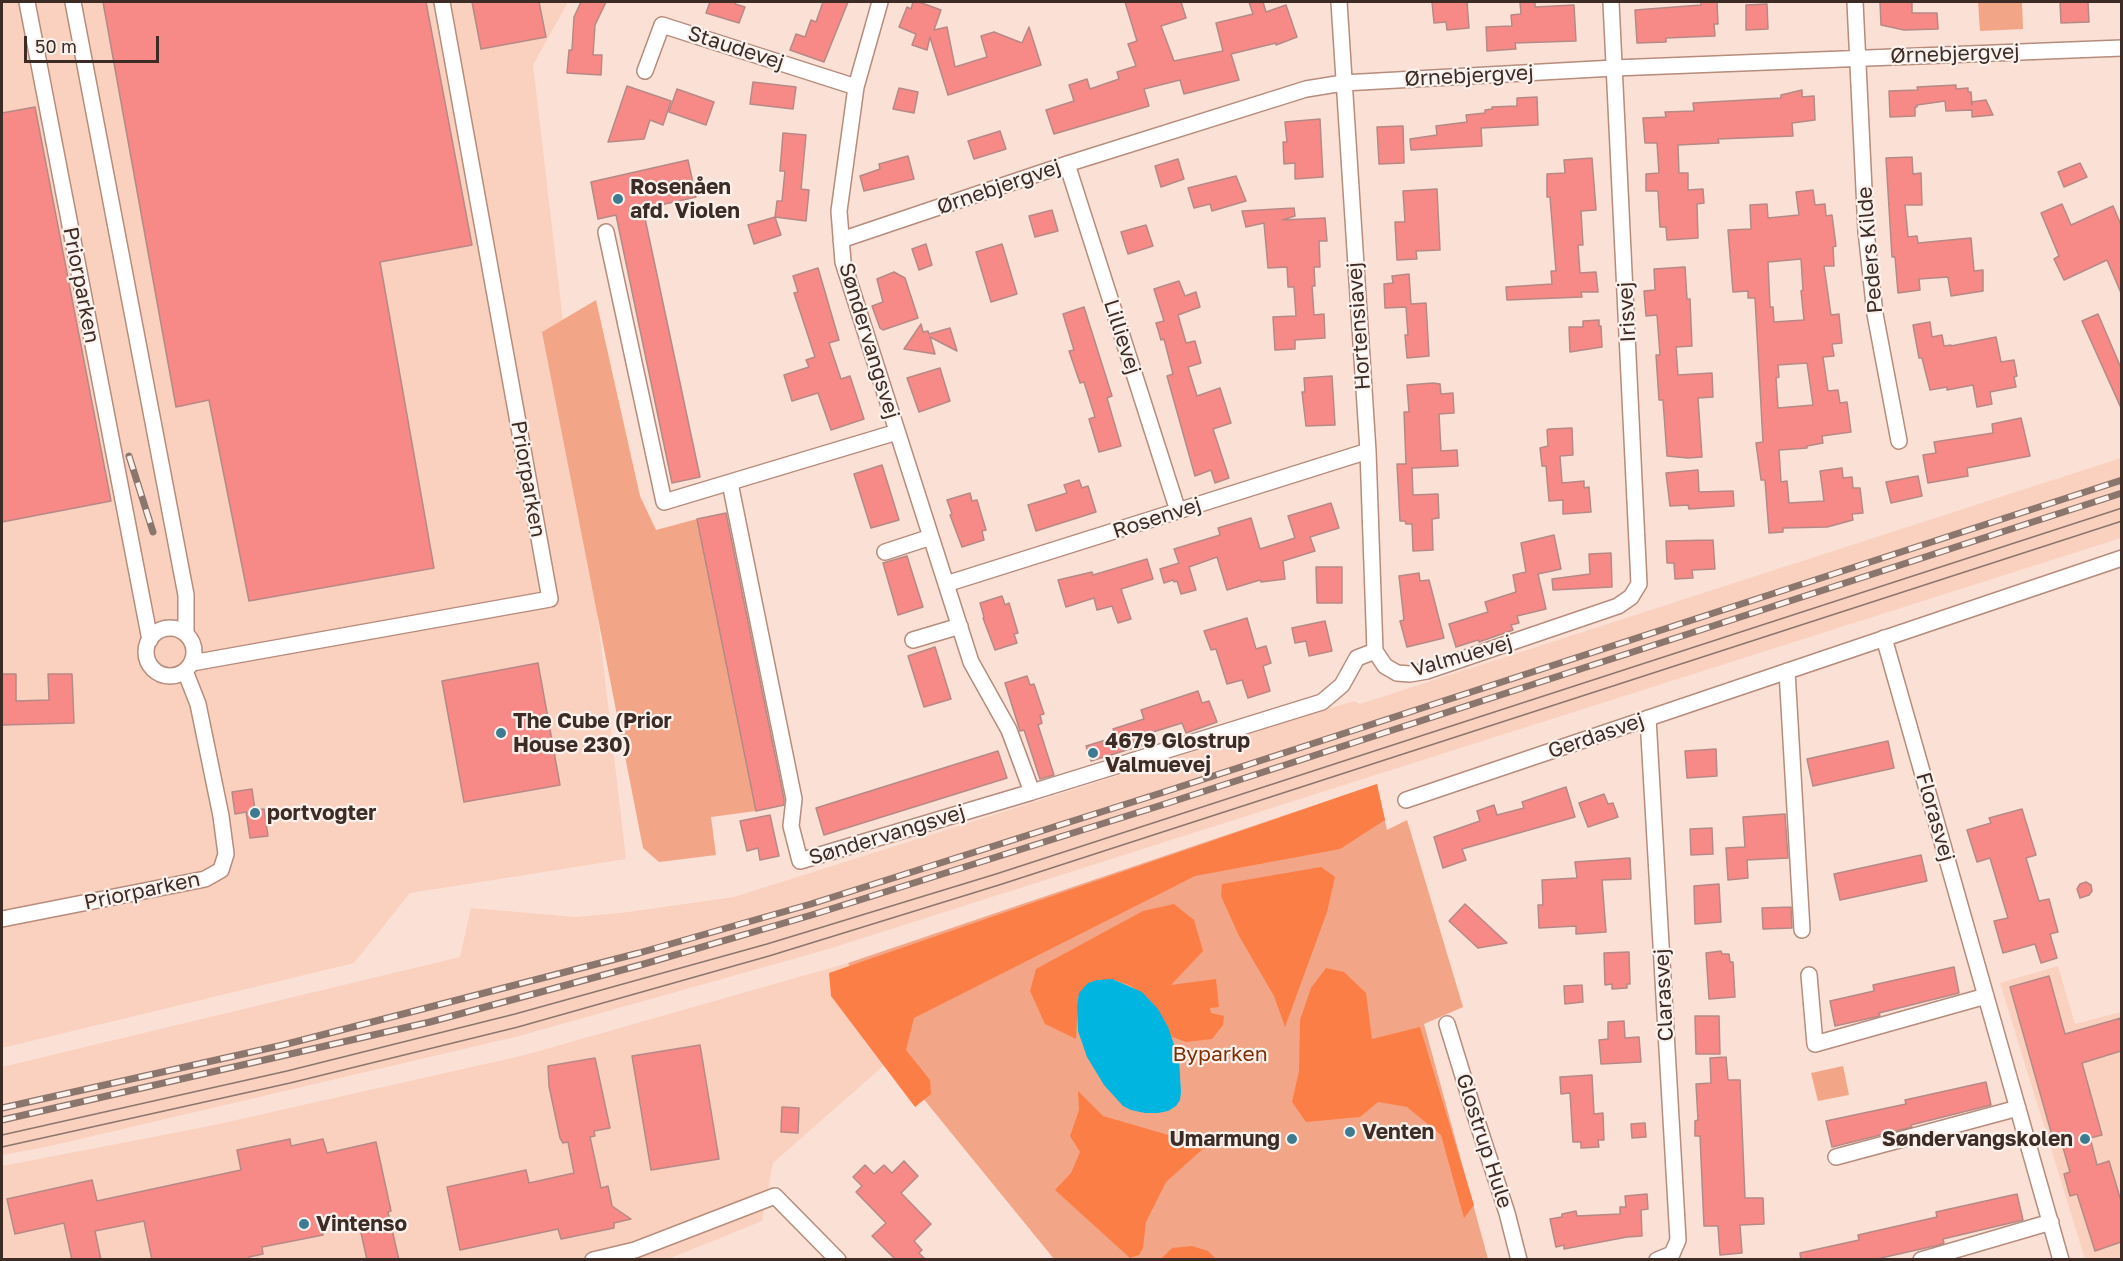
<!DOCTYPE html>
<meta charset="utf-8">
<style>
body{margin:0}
#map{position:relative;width:2123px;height:1261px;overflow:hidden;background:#fbe0d5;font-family:"Golos Text",sans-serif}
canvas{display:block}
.frame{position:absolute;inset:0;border:3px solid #3d2c25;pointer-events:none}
.scale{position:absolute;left:24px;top:36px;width:135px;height:27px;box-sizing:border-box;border:3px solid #3d2c25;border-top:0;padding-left:8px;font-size:18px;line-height:21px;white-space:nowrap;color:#3d2c25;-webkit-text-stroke:4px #fbf2ee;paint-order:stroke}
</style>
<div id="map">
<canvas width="2123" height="1261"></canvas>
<div class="frame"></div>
<div class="scale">50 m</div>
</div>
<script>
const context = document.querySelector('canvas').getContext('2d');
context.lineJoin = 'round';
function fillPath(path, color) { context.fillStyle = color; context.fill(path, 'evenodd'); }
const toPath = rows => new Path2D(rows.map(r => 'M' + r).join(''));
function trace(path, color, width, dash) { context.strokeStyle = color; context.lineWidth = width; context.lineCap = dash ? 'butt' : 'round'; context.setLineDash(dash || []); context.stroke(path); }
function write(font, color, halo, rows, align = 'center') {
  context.font = font + ' "Golos Text",sans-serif'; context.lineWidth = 4.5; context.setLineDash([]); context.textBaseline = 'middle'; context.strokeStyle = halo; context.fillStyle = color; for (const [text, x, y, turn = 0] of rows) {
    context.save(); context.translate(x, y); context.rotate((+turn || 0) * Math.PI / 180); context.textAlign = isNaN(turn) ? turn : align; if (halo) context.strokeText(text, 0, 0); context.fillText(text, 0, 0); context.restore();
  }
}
const built = toPath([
 [2,2,568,2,533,65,626,859,410,893,354,963,2,1048],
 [2121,458,2121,538,825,950,519,1036,46,1147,2,1155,2,1067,460,957,471,908,575,917,621,913,734,897,1354,701,1360,704],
 [848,963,891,1059,773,1163,762,1221,668,1259,2,1260,2,1166,210,1126,525,1055],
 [2058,966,2075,1024,2121,1012,2121,1259,2085,1259,2000,983]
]);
const green = toPath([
 [1978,2,2022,2,2023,29,1980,31],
 [596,300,640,496,656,530,697,519,756,811,711,817,716,855,659,862,643,848,542,332],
 [1377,784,1387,830,1407,820,1463,1007,1424,1024,1488,1259,1054,1259,891,1059,848,963],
 [1843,1066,1849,1095,1818,1101,1811,1073]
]);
const forest = toPath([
 [1377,784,1385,820,1340,849,1195,876,914,1018,906,1050,930,1080,931,1094,915,1107,831,996,829,973],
 [1321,867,1335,877,1327,912,1285,1027,1274,996,1239,936,1221,896,1222,884],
 [1174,904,1194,920,1203,951,1171,985,1216,979,1219,1007,1210,1008,1211,1013,1224,1016,1223,1025,1212,1039,1186,1042,1172,1037,1151,1001,1131,986,1112,979,1078,997,1076,1039,1045,1024,1030,991,1036,969,1143,911],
 [1326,968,1344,972,1366,993,1372,1039,1420,1027,1474,1205,1464,1218,1441,1135,1407,1107,1378,1102,1360,1117,1306,1122,1292,1102,1299,1071,1300,1020,1311,988],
 [1078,1091,1103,1116,1206,1146,1166,1182,1146,1222,1143,1248,1139,1255,1130,1258,1055,1190,1071,1173,1080,1152,1070,1136,1079,1110],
 [1192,1246,1208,1251,1216,1259,1161,1259,1172,1248]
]);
const water = toPath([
 [1112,979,1142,992,1158,1009,1168,1027,1179,1059,1181,1092,1180,1100,1176,1106,1168,1111,1158,1113,1145,1113,1131,1110,1123,1106,1104,1085,1087,1057,1078,1031,1077,1006,1079,993,1088,983,1097,980]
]);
const building = toPath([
 [103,2,426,2,472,245,380,262,434,568,249,601,209,400,176,407,103,2],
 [472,2,539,2,546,37,481,49,472,2],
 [581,2,606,2,595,25,593,55,602,55,601,75,567,73,569,50,572,50,574,17,581,2],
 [710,2,736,2,735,4,745,7,739,23,706,13,710,2],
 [823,2,848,2,824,62,790,50,796,34,805,37,811,20,816,22,823,2],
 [913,2,919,2,941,10,934,30,947,27,955,67,987,57,981,36,994,32,1022,43,1029,27,1041,65,948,95,930,37,927,50,912,45,916,34,899,27,907,7,911,9,913,2],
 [1125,2,1181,2,1186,18,1161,26,1174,61,1223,51,1216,23,1253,14,1249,2,1263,2,1266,12,1286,5,1297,37,1276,45,1276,43,1231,54,1239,80,1184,94,1180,80,1144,89,1149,106,1054,134,1046,110,1074,101,1069,85,1087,79,1090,89,1119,79,1117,72,1136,66,1128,44,1137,41,1125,2],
 [1432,2,1467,2,1469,28,1447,30,1446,22,1434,23,1432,2],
 [1520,2,1535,2,1535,7,1574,5,1576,41,1515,43,1516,49,1487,51,1486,27,1512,26,1511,15,1521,14,1520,2],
 [1701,2,1717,2,1718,24,1714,24,1715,36,1666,38,1666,42,1637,43,1635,10,1701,5,1701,2],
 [1880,2,1912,2,1912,13,1937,13,1938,29,1904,30,1881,25,1880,2],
 [2060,2,2088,2,2089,22,2061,23,2060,2],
 [1767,4,1768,29,1746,30,1746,5,1767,4],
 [753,82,796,87,793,109,750,104,753,82],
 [1956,85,1956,89,1968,88,1968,92,1971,92,1972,105,1971,102,1986,100,1993,115,1972,117,1972,110,1946,111,1945,101,1917,105,1917,107,1915,107,1915,116,1890,117,1889,91,1918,90,1917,87,1956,85],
 [627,86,671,101,663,125,650,120,644,139,608,142,627,86],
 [899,88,918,92,914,113,893,109,899,88],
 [677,89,714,102,706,125,669,112,677,89],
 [1802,90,1802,97,1814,96,1815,120,1792,123,1793,136,1718,139,1719,143,1678,145,1679,173,1688,173,1688,190,1703,189,1704,203,1697,204,1698,238,1667,240,1666,227,1660,227,1658,191,1646,191,1646,174,1659,173,1657,143,1645,143,1643,118,1666,117,1665,112,1694,111,1693,103,1781,98,1781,95,1802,90],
 [1537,97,1538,125,1481,128,1482,146,1411,150,1410,139,1437,135,1436,126,1467,122,1466,115,1485,113,1485,110,1492,109,1492,107,1517,106,1517,98,1537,97],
 [35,107,111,501,2,522,2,113,35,107],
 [1320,119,1323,177,1295,179,1295,163,1284,164,1283,142,1287,142,1285,122,1320,119],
 [1403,126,1404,163,1379,164,1377,127,1403,126],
 [1000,131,1006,149,974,159,968,141,1000,131],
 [783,133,806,135,801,189,809,190,806,221,775,217,781,235,754,244,748,225,775,217,777,201,782,201,785,171,780,171,783,133],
 [908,156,914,179,864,191,860,176,880,169,879,164,908,156],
 [1912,157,1913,174,1921,173,1922,205,1905,205,1908,237,1917,236,1918,243,1971,238,1974,271,1983,270,1983,291,1951,296,1948,277,1919,279,1920,290,1898,293,1895,257,1892,257,1886,158,1912,157],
 [1592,158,1596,210,1581,211,1583,245,1578,245,1580,273,1596,272,1598,292,1581,292,1582,297,1507,300,1506,287,1552,284,1551,271,1556,271,1550,197,1547,197,1547,174,1565,173,1564,160,1592,158],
 [1178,159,1184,179,1161,187,1155,166,1178,159],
 [688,160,696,197,643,209,700,477,672,483,616,215,598,219,591,182,688,160],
 [2080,163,2087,177,2064,187,2058,172,2080,163],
 [1236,176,1246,201,1212,211,1210,204,1194,208,1188,188,1236,176],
 [1437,189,1440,250,1416,251,1417,259,1397,260,1395,222,1405,222,1403,191,1437,189],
 [1813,190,1815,205,1825,204,1826,216,1832,215,1836,246,1833,247,1834,266,1824,266,1831,315,1839,314,1842,343,1832,344,1834,356,1823,357,1828,391,1838,390,1840,403,1847,402,1851,432,1822,436,1823,443,1807,446,1807,448,1779,450,1781,482,1787,481,1789,503,1824,501,1820,471,1842,468,1843,478,1852,477,1853,488,1860,488,1863,513,1852,514,1853,520,1827,527,1783,528,1783,532,1769,533,1765,480,1761,480,1756,443,1763,442,1755,298,1748,298,1748,291,1733,292,1728,230,1751,229,1750,205,1767,204,1768,218,1799,215,1796,192,1813,190],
 [1801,259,1803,290,1801,291,1804,320,1774,322,1773,307,1770,307,1768,262,1801,259],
 [1807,363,1813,405,1778,408,1776,378,1779,377,1778,365,1807,363],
 [2062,204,2071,225,2113,206,2121,225,2121,293,2107,260,2064,280,2054,259,2059,256,2041,213,2062,204],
 [1294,208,1295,216,1282,220,1325,218,1327,241,1319,241,1320,267,1314,267,1315,286,1312,286,1314,315,1324,314,1325,338,1295,340,1295,349,1275,350,1273,317,1296,316,1294,287,1288,287,1287,267,1268,268,1264,223,1246,227,1242,211,1294,208],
 [1052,210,1058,231,1035,237,1029,216,1052,210],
 [1146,225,1153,246,1128,254,1121,232,1146,225],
 [926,244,932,265,919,270,912,249,926,244],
 [1002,244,1017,294,991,302,976,252,1002,244],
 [1685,267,1687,299,1690,299,1692,346,1676,347,1678,375,1712,373,1713,397,1698,398,1702,457,1688,458,1667,456,1663,400,1659,400,1656,355,1660,355,1657,315,1646,316,1644,291,1655,290,1654,269,1685,267],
 [818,268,839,340,829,343,841,379,850,376,864,419,831,430,818,393,792,401,784,375,809,367,806,360,815,357,794,293,798,292,793,276,818,268],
 [894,272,905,278,918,318,883,330,880,328,872,306,883,302,877,279,894,272],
 [1409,274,1411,304,1426,303,1429,356,1407,358,1405,335,1408,335,1406,307,1385,308,1384,284,1393,283,1392,276,1409,274],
 [1179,281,1185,296,1196,292,1200,307,1178,315,1186,343,1195,341,1201,363,1188,367,1197,396,1220,388,1231,423,1213,429,1229,478,1215,483,1211,470,1195,476,1167,376,1173,374,1164,339,1161,340,1156,323,1164,321,1154,289,1179,281],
 [1084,307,1112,396,1107,398,1121,446,1099,452,1089,419,1095,417,1084,382,1080,383,1069,351,1074,350,1063,314,1084,307],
 [2098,314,2121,368,2121,408,2082,321,2098,314],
 [1599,320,1599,326,1601,326,1602,347,1570,352,1569,327,1583,327,1583,321,1599,320],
 [1930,322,1932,337,1942,335,1944,346,1951,345,1951,346,1996,337,2001,362,2014,360,2017,376,2014,377,2016,387,1990,392,1992,404,1977,407,1973,385,1947,390,1947,387,1930,390,1922,358,1919,358,1913,325,1930,322],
 [921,324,923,332,928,331,929,334,950,328,957,351,930,337,935,354,904,349,921,324],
 [940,368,950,401,919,412,907,378,940,368],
 [1332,376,1335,425,1306,426,1302,392,1305,392,1304,378,1332,376],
 [1433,383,1440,384,1441,394,1453,393,1454,413,1439,414,1441,451,1457,450,1458,466,1412,468,1413,495,1438,494,1439,518,1432,519,1433,550,1413,551,1412,524,1406,524,1405,521,1400,521,1397,464,1406,464,1404,412,1409,412,1407,385,1433,383],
 [2021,418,2030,456,1967,468,1968,476,1928,483,1923,455,1936,453,1934,442,1993,433,1992,424,2021,418],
 [1572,428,1573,455,1560,456,1562,483,1584,481,1584,488,1589,487,1591,512,1563,514,1563,500,1549,501,1546,466,1542,466,1540,448,1548,446,1547,430,1549,429,1572,428],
 [882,465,899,520,871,528,854,474,882,465],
 [1698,470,1699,492,1733,491,1734,506,1689,509,1688,505,1670,506,1666,473,1698,470],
 [1918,476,1922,496,1891,503,1886,482,1918,476],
 [1079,480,1082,488,1088,486,1096,512,1036,531,1028,505,1067,493,1064,485,1079,480],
 [970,493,972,501,977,500,986,530,982,531,984,540,962,547,950,515,952,514,947,500,970,493],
 [1331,503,1339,528,1310,537,1315,551,1283,561,1285,579,1261,582,1260,580,1227,590,1217,557,1189,567,1196,590,1181,594,1177,581,1174,582,1173,580,1164,583,1160,569,1179,563,1174,549,1220,535,1218,528,1251,518,1260,549,1295,538,1288,516,1331,503],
 [726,513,784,799,784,805,756,811,697,519,726,513],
 [1554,535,1561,569,1538,574,1546,609,1517,616,1519,623,1511,625,1513,630,1479,642,1478,640,1456,647,1449,624,1488,612,1485,602,1516,592,1513,575,1526,572,1521,543,1554,535],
 [1713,540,1715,569,1692,570,1693,578,1675,579,1674,563,1667,563,1666,541,1713,540],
 [1611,553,1612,587,1553,590,1552,579,1590,574,1589,554,1611,553],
 [907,556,923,607,898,615,883,563,907,556],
 [1147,559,1153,579,1121,589,1131,619,1118,623,1112,606,1097,610,1094,598,1066,607,1058,580,1092,572,1093,575,1147,559],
 [1316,567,1342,567,1342,603,1317,603,1316,567],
 [1419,573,1420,581,1429,580,1444,638,1407,647,1400,621,1404,620,1399,576,1419,573],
 [1002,596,1005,605,1009,603,1018,633,1014,634,1017,643,995,650,983,618,984,617,980,603,1002,596],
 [1247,618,1256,649,1266,646,1271,663,1263,666,1270,691,1248,698,1242,680,1227,684,1216,649,1211,650,1204,631,1247,618],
 [1325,621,1332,651,1309,656,1306,641,1295,643,1292,628,1325,621],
 [935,647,951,699,924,707,908,656,935,647],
 [538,663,560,785,464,802,442,681,538,663],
 [2,674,16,674,16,701,49,700,48,674,72,674,74,723,2,725,2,674],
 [1027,676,1030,685,1034,684,1044,714,1040,715,1042,723,1038,725,1054,775,1040,779,1024,730,1020,731,1005,683,1027,676],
 [1198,691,1202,703,1209,701,1217,722,1186,733,1182,723,1140,736,1143,745,1091,761,1086,746,1116,737,1113,729,1144,719,1141,710,1198,691],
 [1888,741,1894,768,1813,786,1807,759,1888,741],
 [1716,749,1717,776,1687,778,1685,751,1716,749],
 [998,751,1007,778,824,835,816,808,998,751],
 [1566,787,1575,817,1462,849,1466,860,1443,868,1434,837,1480,821,1477,811,1494,805,1497,815,1524,808,1522,802,1566,787],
 [252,789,255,810,264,809,268,836,250,838,246,812,235,814,232,792,252,789],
 [1604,794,1608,804,1613,803,1618,817,1588,827,1579,803,1604,794],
 [2022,809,2036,855,2026,858,2039,901,2049,899,2058,932,2050,934,2057,958,2041,963,2035,944,2003,953,1994,921,2008,918,1990,858,1977,862,1967,830,1991,823,1989,818,2022,809],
 [1785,814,1788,858,1747,860,1748,878,1728,880,1726,848,1745,847,1743,817,1785,814],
 [770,815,779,856,760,860,758,848,747,851,740,821,770,815],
 [1712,828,1713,854,1691,855,1690,829,1712,828],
 [1921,855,1927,881,1840,900,1834,874,1921,855],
 [1630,858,1631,879,1602,880,1606,932,1576,934,1576,926,1539,928,1538,905,1543,905,1542,880,1577,878,1575,862,1630,858],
 [2086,882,2091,885,2092,891,2089,895,2080,898,2077,889,2080,884,2086,882],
 [1719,884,1721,922,1695,924,1694,886,1719,884],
 [1465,904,1507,943,1478,948,1449,921,1465,904],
 [1791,907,1792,928,1763,929,1762,908,1791,907],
 [1721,951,1722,954,1729,954,1730,962,1733,962,1735,997,1709,999,1706,953,1721,951],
 [1629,952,1630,984,1627,984,1627,988,1612,989,1612,984,1605,985,1604,953,1629,952],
 [1954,967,1959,993,1879,1013,1880,1016,1835,1026,1830,1001,1874,991,1873,985,1954,967],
 [2049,976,2065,1034,2121,1018,2121,1051,2082,1063,2102,1135,2090,1138,2097,1165,2109,1161,2121,1201,2121,1242,2095,1251,2077,1194,2070,1196,2064,1174,2070,1172,2062,1144,2055,1146,2010,987,2049,976],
 [1582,985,1583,1002,1565,1004,1564,986,1582,985],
 [1695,1016,1719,1016,1720,1054,1696,1054,1695,1016],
 [1624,1021,1625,1038,1639,1037,1641,1062,1601,1064,1599,1040,1608,1039,1608,1022,1624,1021],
 [700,1045,719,1159,651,1170,632,1056,700,1045],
 [1726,1057,1728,1080,1740,1080,1745,1198,1763,1198,1764,1224,1740,1225,1742,1253,1720,1255,1718,1226,1704,1226,1700,1136,1695,1136,1695,1121,1698,1120,1696,1084,1711,1083,1710,1058,1726,1057],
 [595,1058,610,1128,594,1131,595,1136,590,1137,601,1188,608,1186,612,1206,631,1219,614,1223,614,1228,561,1239,558,1229,460,1250,447,1187,526,1170,529,1183,574,1173,568,1142,563,1143,560,1138,549,1086,548,1066,595,1058],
 [1592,1075,1594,1114,1603,1113,1604,1140,1598,1140,1599,1147,1581,1148,1581,1142,1573,1142,1570,1093,1561,1094,1560,1077,1592,1075],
 [1986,1082,1991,1105,1911,1125,1912,1127,1832,1147,1826,1121,1906,1104,1905,1100,1986,1082],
 [782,1107,799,1108,798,1133,781,1132,782,1107],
 [1645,1123,1646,1137,1632,1138,1631,1124,1645,1123],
 [290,1139,291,1146,323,1139,327,1153,376,1142,391,1211,388,1212,399,1260,367,1260,358,1219,321,1226,323,1235,262,1247,263,1254,249,1257,249,1260,152,1260,144,1221,95,1231,101,1260,72,1260,64,1223,15,1234,7,1199,92,1180,97,1201,241,1170,237,1150,290,1139],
 [904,1161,918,1176,901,1193,931,1224,914,1241,922,1250,919,1253,926,1260,896,1260,872,1236,886,1223,856,1192,862,1186,853,1177,865,1165,874,1174,884,1165,892,1173,904,1161],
 [1647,1194,1648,1209,1641,1210,1642,1236,1627,1237,1564,1249,1564,1245,1556,1247,1550,1219,1562,1217,1562,1214,1576,1211,1577,1216,1620,1214,1620,1207,1626,1207,1625,1196,1647,1194],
 [2017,1194,2023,1220,1943,1239,1944,1243,1939,1245,1872,1260,1801,1260,1800,1253,1859,1240,1858,1235,1937,1217,1936,1212,2017,1194]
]);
const street = toPath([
 [27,2,150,640],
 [73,2,186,595,186,634],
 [1339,2,1368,451,1375,651],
 [1855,2,1866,231,1875,314,1899,441],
 [645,71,662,25,856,87],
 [1067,164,1178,511],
 [606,232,664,502,897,432],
 [841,240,1067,164,1306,89,1343,83,1614,68,2122,48],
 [730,483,794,799,791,826,800,861,1032,792,1009,730,971,662,843,262,839,211,856,87,880,2],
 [885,552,931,537],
 [946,584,1368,451],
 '146 652a24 24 0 1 1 48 0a24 24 0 1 1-48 0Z',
 [1884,638,2061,1260],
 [913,640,960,626],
 [1375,651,1385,666,1397,673,1410,674,1427,671,1618,606,1631,597,1639,584,1611,2],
 [192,663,550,599,442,2],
 [1787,671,1802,930],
 [1648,718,1678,1240,1672,1254,1657,1260],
 [1032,792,1322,702,1342,685,1357,658,1375,651],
 [1406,800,2122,558],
 [2,919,205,879,221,870,226,854,221,816,198,704,185,671],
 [1809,975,1815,1044,1986,996],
 [1447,1024,1475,1115,1507,1213,1519,1260],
 [1836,1157,2018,1108],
 [593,1260,635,1250,775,1196,838,1260],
 [1921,1260,2051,1222]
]);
const tram = toPath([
 [2,1135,287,1071,515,1014,767,944,996,874,2122,508],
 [2,1147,290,1083,518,1027,769,956,999,885,2122,521]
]);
const rail = toPath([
 [129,456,153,532],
 [2,1108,283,1045,639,953,811,904,1161,793,2122,480],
 [2,1120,430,1022,644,964,815,914,1165,804,2122,493]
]);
const markers = [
 [618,199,6,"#3d7b90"],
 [501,733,6,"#3d7b90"],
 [1093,753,6,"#3d7b90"],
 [255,813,6,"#3d7b90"],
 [1350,1132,6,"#3d7b90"],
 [1292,1139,6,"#3d7b90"],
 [2085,1139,6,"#3d7b90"],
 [304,1224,6,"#3d7b90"]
];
const streetNames = [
 ["Staudevej",736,48,18],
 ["Ørnebjergvej",1955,54,-2],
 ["Ørnebjergvej",1469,76,-3],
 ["Ørnebjergvej",999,187,-19],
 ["Peders Kilde",1870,250,-95],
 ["Priorparken",81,285,79],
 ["Irisvej",1627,312,-93],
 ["Hortensiavej",1359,326,-94],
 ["Lillievej",1122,337,72],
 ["Søndervangsvej",869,341,73],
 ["Priorparken",528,479,80],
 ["Rosenvej",1157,518,-18],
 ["Valmuevej",1462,656,-16],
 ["Gerdasvej",1596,736,-19],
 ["Florasvej",1935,817,74],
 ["Søndervangsvej",887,835,-17],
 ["Priorparken",142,891,-12],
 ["Clarasvej",1664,995,-93],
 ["Glostrup Hule",1484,1141,72]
];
const poiNames = [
 ["Rosenåen",630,187],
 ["afd. Violen",630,211],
 ["The Cube (Prior",513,721],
 ["House 230)",513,745],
 ["4679 Glostrup",1105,741],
 ["Valmuevej",1105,765],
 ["portvogter",267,813],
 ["Venten",1362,1132],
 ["Umarmung",1280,1139,"right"],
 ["Søndervangskolen",2073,1139,"right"],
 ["Vintenso",316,1224]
];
const parkNames = [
 ["Byparken",1220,1054]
];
fillPath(built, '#fad0bf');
fillPath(green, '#f2a687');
fillPath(forest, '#fb7e47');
fillPath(water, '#00b6e1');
fillPath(building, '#f78a86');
trace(building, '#b68986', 1.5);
trace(street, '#b68c7c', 18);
trace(street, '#fff', 15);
trace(tram, '#8b766d', 1.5);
trace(rail, '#8b766d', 7);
trace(rail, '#fbf2ee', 4.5, [14]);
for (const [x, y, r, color] of markers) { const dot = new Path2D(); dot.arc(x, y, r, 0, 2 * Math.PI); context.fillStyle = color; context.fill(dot); trace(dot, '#fbf2ee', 2); }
write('21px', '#3d2c25', '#fbf2ee', streetNames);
write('bold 21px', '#3d2c25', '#fbf2ee', poiNames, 'left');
write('21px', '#7d2f05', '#fbf2ee', parkNames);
</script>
